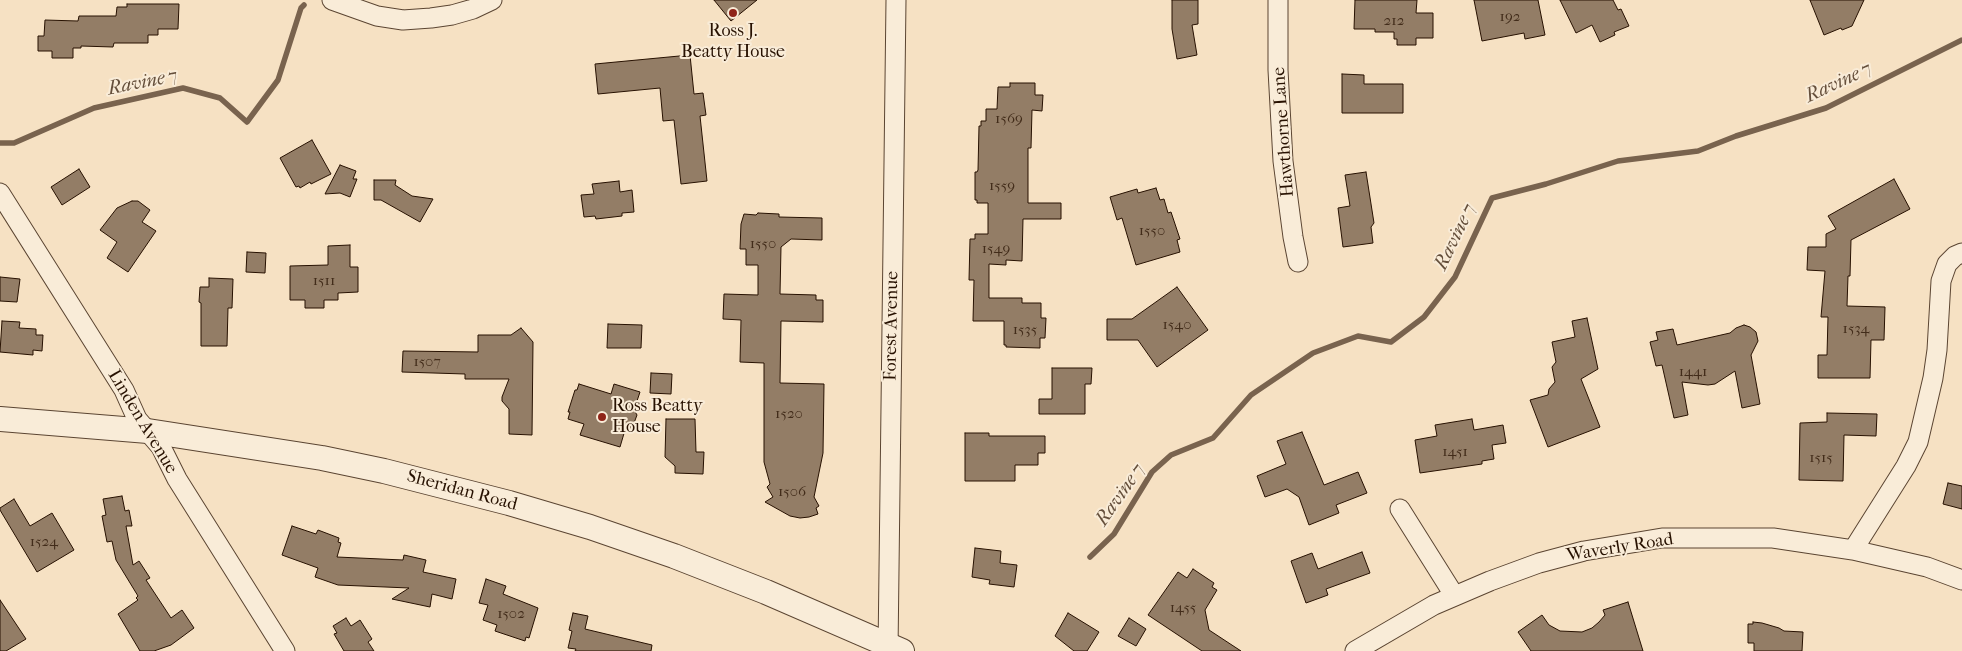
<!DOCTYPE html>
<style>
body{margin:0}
canvas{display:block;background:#f6e1c3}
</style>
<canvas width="1962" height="651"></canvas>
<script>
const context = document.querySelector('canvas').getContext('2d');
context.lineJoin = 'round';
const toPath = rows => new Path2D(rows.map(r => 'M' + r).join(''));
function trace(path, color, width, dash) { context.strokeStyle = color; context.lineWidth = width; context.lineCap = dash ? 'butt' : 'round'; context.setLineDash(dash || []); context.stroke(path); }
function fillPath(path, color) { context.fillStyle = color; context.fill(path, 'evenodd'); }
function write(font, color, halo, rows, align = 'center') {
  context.font = font + ' "IM FELL French Canon",serif'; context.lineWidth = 4; context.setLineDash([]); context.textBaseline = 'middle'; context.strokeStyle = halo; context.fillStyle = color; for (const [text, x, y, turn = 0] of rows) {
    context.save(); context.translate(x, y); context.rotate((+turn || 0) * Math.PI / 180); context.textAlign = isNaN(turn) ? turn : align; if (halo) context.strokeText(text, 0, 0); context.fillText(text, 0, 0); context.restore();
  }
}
const stream = toPath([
 [0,143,14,143,94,108,183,88,220,98,247,122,278,80,301,8,304,5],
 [1090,557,1114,534,1152,472,1171,455,1213,438,1251,395,1313,353,1358,336,1391,342,1424,317,1455,277,1492,198,1546,184,1618,161,1698,151,1736,136,1826,108,1962,40]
]);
const building = toPath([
 [714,0,757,0,731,21,714,0],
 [1172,0,1198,0,1198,24,1192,25,1197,55,1177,59,1172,29,1172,0],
 [1355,0,1417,0,1416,13,1433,13,1433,38,1416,38,1416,45,1397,45,1397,39,1394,39,1394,32,1375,32,1375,29,1354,29,1355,0],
 [1474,0,1538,0,1545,35,1525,39,1524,33,1482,41,1474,0],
 [1560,0,1613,0,1618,10,1621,9,1629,26,1614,32,1615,35,1600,42,1592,25,1576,33,1560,0],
 [1810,0,1864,0,1852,26,1842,30,1841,28,1824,35,1810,0],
 [127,4,179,4,178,29,158,29,158,35,148,35,148,43,114,43,113,47,81,46,81,48,73,48,73,58,52,58,52,51,38,51,38,36,44,36,45,20,78,21,79,16,116,16,117,7,127,7,127,4],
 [690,55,694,94,703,93,706,115,700,116,707,181,681,184,674,120,663,121,660,88,598,94,595,64,690,55],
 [1342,74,1364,75,1364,84,1403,84,1403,113,1342,113,1342,74],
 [1010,83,1035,83,1035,95,1043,95,1042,111,1032,110,1031,148,1028,148,1028,203,1061,203,1061,219,1023,219,1022,261,1006,260,1006,265,989,264,989,298,1022,298,1022,303,1041,303,1041,318,1046,318,1045,338,1040,338,1040,348,1006,347,1006,345,1004,345,1004,321,973,321,974,280,969,280,970,239,975,239,975,234,988,234,988,203,977,203,977,200,975,200,975,172,977,172,978,170,979,126,981,126,981,121,986,121,986,109,997,109,998,87,1010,87,1010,83],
 [312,140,331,174,311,184,310,182,300,188,299,186,296,187,280,158,312,140],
 [340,165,356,171,353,179,357,179,350,197,340,193,325,194,340,165],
 [79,169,90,187,62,205,51,187,79,169],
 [1366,172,1374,223,1371,227,1373,243,1343,247,1338,208,1350,206,1345,175,1366,172],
 [1894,179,1910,209,1851,240,1850,276,1848,276,1847,306,1885,307,1884,340,1871,340,1870,378,1818,378,1818,355,1827,355,1828,317,1821,317,1825,271,1807,270,1808,247,1826,247,1826,234,1836,229,1828,216,1894,179],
 [374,180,396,180,395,185,412,196,433,199,420,222,381,200,374,200,374,180],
 [619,181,620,192,632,190,634,212,622,213,622,216,596,219,595,216,584,217,581,195,594,194,592,184,619,181],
 [1156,188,1160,200,1164,199,1168,213,1171,212,1180,239,1177,240,1180,252,1136,265,1122,218,1117,220,1110,197,1137,189,1138,193,1156,188],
 [132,201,138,201,150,210,142,222,156,231,128,272,107,258,117,242,100,230,117,208,132,201],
 [758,213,779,214,779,217,822,218,822,240,791,239,781,247,780,294,816,295,816,300,823,300,823,322,781,321,780,383,824,384,823,453,814,497,819,506,816,508,818,514,809,517,800,518,790,516,765,502,773,497,767,487,770,484,764,462,764,363,740,362,741,320,723,319,724,294,758,295,758,265,746,265,746,249,740,249,741,224,744,214,756,215,758,213],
 [350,245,350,267,358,267,358,292,338,293,338,300,324,300,324,308,305,308,305,300,290,300,290,266,328,265,328,246,350,245],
 [247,252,266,253,265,273,246,272,247,252],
 [0,277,20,279,17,302,0,301,0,277],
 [209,278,233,279,232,308,228,308,227,346,201,346,201,303,199,302,200,287,209,287,209,278],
 [1177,287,1208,330,1157,367,1138,340,1107,340,1107,319,1132,319,1177,287],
 [1587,318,1598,369,1581,379,1600,427,1548,447,1530,400,1548,395,1549,389,1555,382,1552,367,1556,362,1552,342,1575,337,1572,321,1587,318],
 [2,321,20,322,19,328,36,329,36,335,43,335,42,351,33,350,33,355,0,352,2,321],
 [608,324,642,325,641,348,607,348,608,324],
 [1744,325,1750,327,1756,332,1758,341,1751,355,1760,404,1742,408,1735,371,1715,384,1708,385,1682,382,1688,415,1674,418,1662,365,1656,366,1650,342,1658,340,1656,332,1673,329,1677,345,1730,333,1736,328,1744,325],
 [521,328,533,342,532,435,509,434,509,409,502,401,502,397,509,379,465,379,465,374,402,372,403,351,478,352,478,335,511,335,521,328],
 [1052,368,1092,368,1091,384,1085,384,1085,414,1039,414,1039,399,1052,399,1052,368],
 [651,373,672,374,671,394,650,393,651,373],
 [579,384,611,394,614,384,640,392,634,410,637,415,634,423,631,424,629,431,625,430,620,447,580,435,584,424,568,419,570,412,568,412,575,390,577,390,579,384],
 [1827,413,1877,414,1876,436,1844,435,1843,481,1799,480,1800,423,1827,422,1827,413],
 [666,419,695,419,696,452,704,452,703,474,675,473,675,466,665,457,666,419],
 [1472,419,1474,430,1503,425,1506,443,1492,445,1494,459,1482,461,1482,464,1420,473,1415,440,1437,436,1435,425,1472,419],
 [1302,432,1324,485,1358,472,1367,493,1336,505,1339,513,1309,525,1299,497,1287,489,1265,497,1257,476,1286,464,1277,441,1302,432],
 [965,433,989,433,989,436,1045,436,1045,453,1038,453,1038,465,1015,465,1015,481,965,481,965,433],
 [1948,483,1962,486,1962,509,1943,504,1948,483],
 [122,496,125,511,129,510,132,526,126,526,133,565,139,561,150,578,146,580,171,618,182,610,194,628,171,645,154,651,140,651,118,614,138,600,136,598,138,596,116,560,112,541,107,542,102,516,106,515,103,499,122,496],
 [14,499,30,526,52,513,74,550,37,572,0,510,0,508,14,499],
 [292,526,316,534,318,530,339,538,338,542,341,543,337,557,403,560,404,555,426,560,423,572,456,579,452,599,432,594,430,607,392,599,409,588,338,585,315,577,318,568,282,555,292,526],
 [975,548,1001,551,1000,563,1017,565,1014,587,989,584,990,580,972,577,975,548],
 [1362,552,1370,573,1326,589,1328,595,1306,603,1291,561,1312,553,1318,569,1362,552],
 [1193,569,1214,583,1212,587,1217,590,1205,610,1209,630,1241,651,1202,651,1148,615,1178,572,1187,578,1193,569],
 [486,579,506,586,503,594,538,608,529,638,526,637,525,641,495,631,497,625,483,620,488,605,479,603,486,579],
 [0,600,26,639,6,651,0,651,0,600],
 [1628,602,1643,651,1531,651,1518,632,1542,615,1549,625,1560,631,1582,632,1592,628,1599,622,1605,615,1603,610,1628,602],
 [573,613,588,616,585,629,652,645,651,651,575,651,576,649,568,648,572,631,569,630,573,613],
 [1068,613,1099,632,1087,651,1074,651,1055,636,1068,613],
 [346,618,351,626,360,620,372,639,368,642,374,651,344,651,334,634,337,633,333,626,346,618],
 [1129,618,1146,629,1136,646,1118,636,1129,618],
 [1753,622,1762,623,1779,628,1784,631,1803,632,1802,651,1754,651,1754,643,1748,643,1748,624,1753,624,1753,622]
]);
const minor = toPath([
 [332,0,377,16,403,20,431,18,452,15,473,9,492,0],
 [1278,0,1278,70,1283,161,1293,237,1298,262],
 [0,193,124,390,137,419,161,447,177,479,285,651],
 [1400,509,1454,595],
 [1853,550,1906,466,1918,442,1933,378,1937,350,1941,281,1947,264,1955,256,1962,253],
 [888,651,896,0],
 [1355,651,1434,605,1490,581,1539,563,1584,551,1662,538,1773,538,1853,550,1927,567,1962,580]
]);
const tertiary = toPath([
 [0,419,148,431,322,458,384,471,509,503,590,527,674,556,766,592,902,651]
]);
const markers = [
 [733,13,5,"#8f2418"],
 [602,417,5,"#8f2418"]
];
const numberNames = [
 ["192",1510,17],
 ["212",1394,21],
 ["1569",1009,119],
 ["1559",1002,186],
 ["1550",1152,231],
 ["1550",763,244],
 ["1549",996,249],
 ["1511",324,281],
 ["1540",1177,325],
 ["1534",1856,329],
 ["1535",1025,330],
 ["1507",427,362],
 ["1441",1693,372],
 ["1520",789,414],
 ["1451",1455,452],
 ["1515",1821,458],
 ["1506",792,492],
 ["1524",44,542],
 ["1455",1183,608],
 ["1502",511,614]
];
const poiNames = [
 ["Ross J.",733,32],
 ["Beatty House",733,53],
 ["Ross Beatty",612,407,"left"],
 ["House",612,428,"left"]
];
const streetNames = [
 ["Hawthorne Lane",1284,132,-94],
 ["Forest Avenue",892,326,-89],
 ["Linden Avenue",142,422,59],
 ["Sheridan Road",462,491,15],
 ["Waverly Road",1620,548,-9]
];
const waterNames = [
 ["Ravine 7",143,83,-11],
 ["Ravine 7",1839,83,-25],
 ["Ravine 7",1456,237,-64],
 ["Ravine 7",1121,495,-55]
];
trace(stream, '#79634e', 5.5);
fillPath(building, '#937d66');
trace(building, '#271101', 1);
trace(minor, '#5b4532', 21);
trace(tertiary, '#5b4532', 26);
trace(minor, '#f9ecd8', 19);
trace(tertiary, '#f9ecd8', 24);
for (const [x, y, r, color] of markers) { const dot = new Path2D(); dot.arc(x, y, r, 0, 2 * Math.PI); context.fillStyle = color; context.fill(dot); trace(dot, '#f9ecd8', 2); }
write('15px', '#422c1a', null, numberNames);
write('18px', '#271101', '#f9ecd8', poiNames);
write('18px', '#271101', '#f9ecd8', streetNames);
write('italic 19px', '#654f3b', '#f9ecd8', waterNames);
</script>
